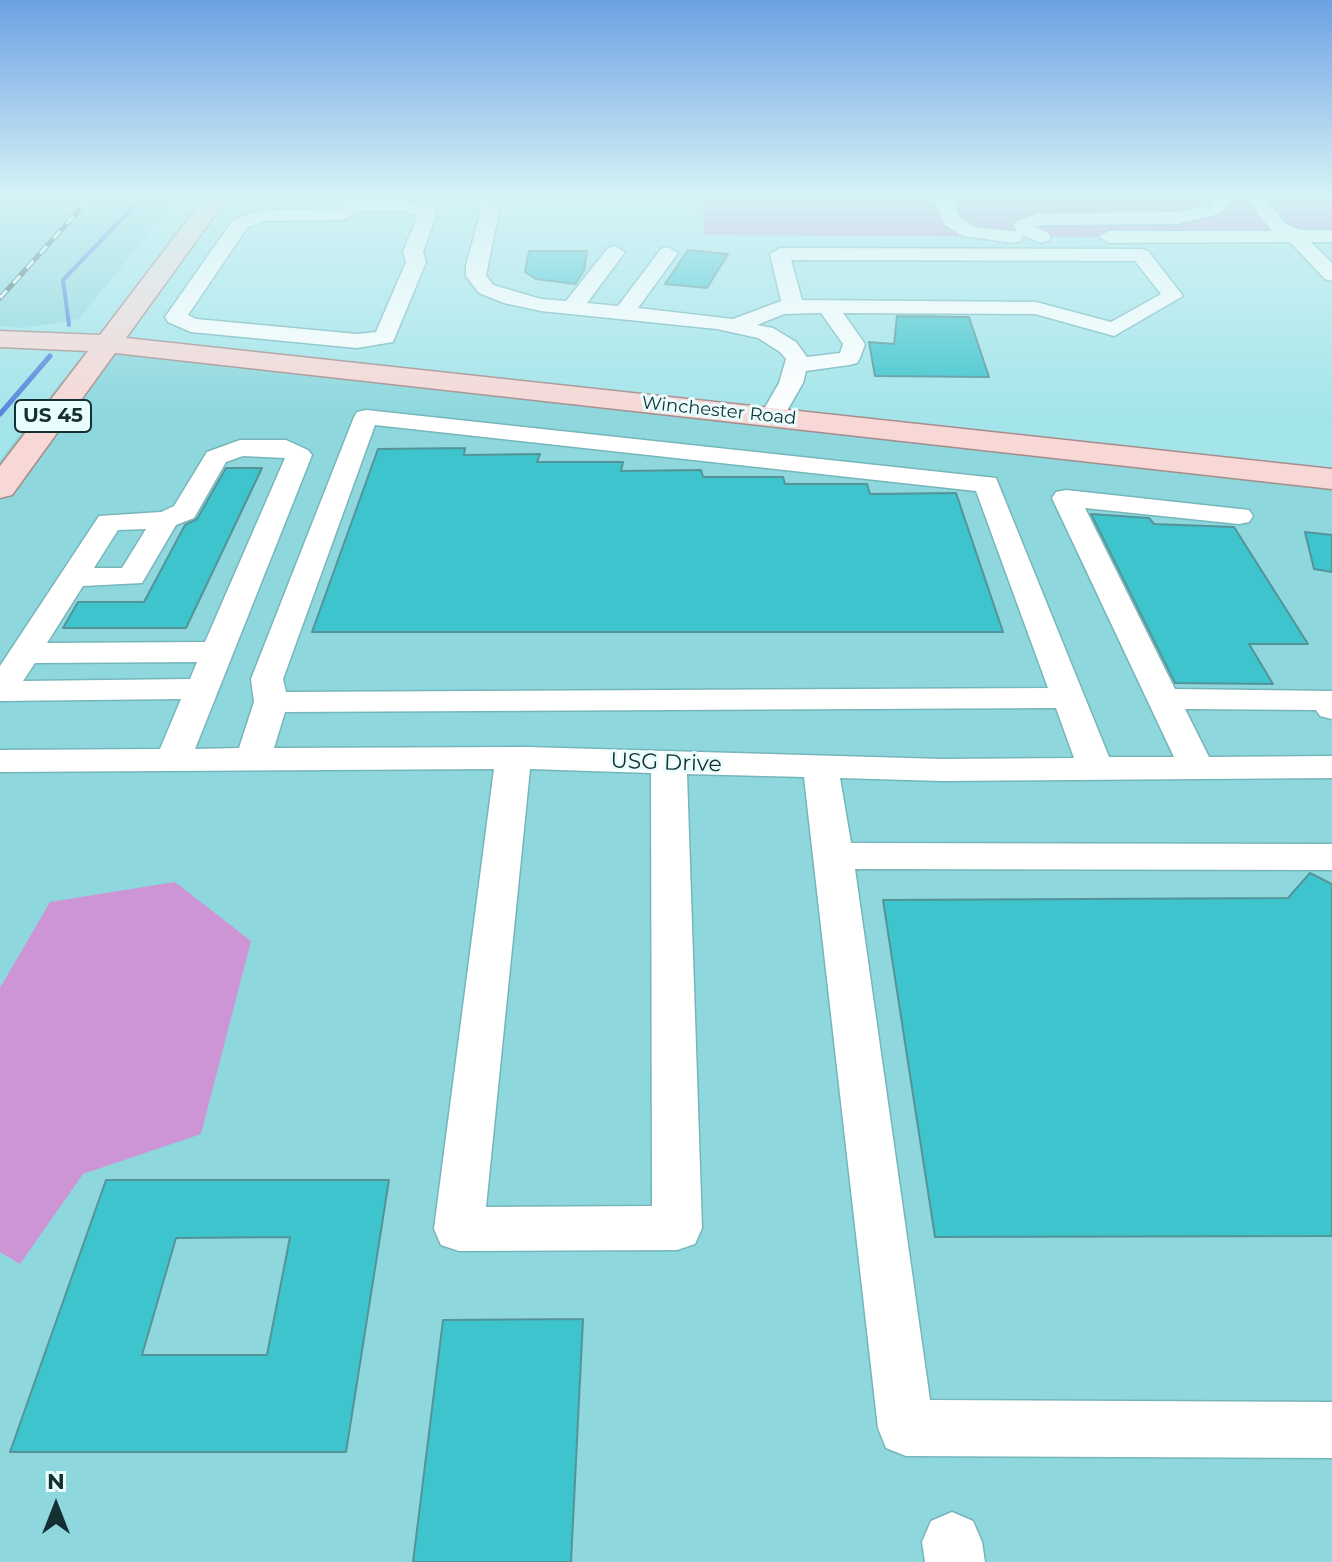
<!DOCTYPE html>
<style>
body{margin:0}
#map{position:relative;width:1332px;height:1562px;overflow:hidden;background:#a4e5ea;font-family:Montserrat,sans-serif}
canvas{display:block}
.north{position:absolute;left:16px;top:1466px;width:80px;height:80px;-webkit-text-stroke:6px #eafdfe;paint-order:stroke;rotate:0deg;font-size:22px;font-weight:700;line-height:32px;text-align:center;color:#153032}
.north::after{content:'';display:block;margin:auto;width:28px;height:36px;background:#153032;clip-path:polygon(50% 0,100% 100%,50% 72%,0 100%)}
</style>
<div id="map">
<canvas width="1332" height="1562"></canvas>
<div class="north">N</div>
</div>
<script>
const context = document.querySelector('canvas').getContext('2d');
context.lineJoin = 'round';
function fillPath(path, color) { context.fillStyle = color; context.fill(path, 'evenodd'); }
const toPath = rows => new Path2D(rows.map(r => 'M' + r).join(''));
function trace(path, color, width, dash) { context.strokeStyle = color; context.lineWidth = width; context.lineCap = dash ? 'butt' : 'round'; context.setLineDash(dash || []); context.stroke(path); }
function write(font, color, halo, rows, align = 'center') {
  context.font = font + ' Montserrat,sans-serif'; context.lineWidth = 6; context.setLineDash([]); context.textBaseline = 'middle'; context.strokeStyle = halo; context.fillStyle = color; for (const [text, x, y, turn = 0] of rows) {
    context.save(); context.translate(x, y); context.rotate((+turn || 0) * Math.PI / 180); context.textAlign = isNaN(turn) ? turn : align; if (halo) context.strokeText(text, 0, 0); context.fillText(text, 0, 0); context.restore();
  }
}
const built = toPath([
 [0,198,177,198,79,319,24,328,0,326],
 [89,347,1332,479,1332,1562,0,1562,0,460]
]);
const green = toPath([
 [702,198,1332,198,1332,238,704,235],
 [175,882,251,941,201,1134,83,1174,20,1264,0,1252,0,988,50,902]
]);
const streamFar1 = toPath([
 [69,325,63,280,142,198]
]);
const stream = toPath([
 [0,414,50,356]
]);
const building = toPath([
 [688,250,728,254,707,288,665,284,688,250],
 [529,251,587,251,584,271,575,284,536,279,525,272,529,251],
 [897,316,969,317,989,377,875,376,869,342,894,344,897,316],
 [465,448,464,455,540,454,537,462,623,462,621,471,701,470,703,477,783,477,785,484,867,484,870,494,956,493,1003,632,312,632,378,449,465,448],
 [226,468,262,468,186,628,63,628,78,602,144,602,185,525,197,519,226,468],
 [1091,514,1149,518,1154,524,1234,527,1308,644,1249,644,1273,684,1175,683,1091,514],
 [1305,532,1332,535,1332,572,1314,569,1305,532],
 [1310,873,1332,884,1332,1236,935,1237,883,900,1288,898,1310,873],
 [106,1180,389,1180,346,1452,10,1452,106,1180],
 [290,1237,267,1355,142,1355,176,1238,290,1237],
 [583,1319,571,1562,413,1562,443,1320,583,1319]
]);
const minor = toPath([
 [351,198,402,201,434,208,437,212,423,252,426,262,393,342,357,348,191,332,168,322,165,317,233,220,260,210,339,209,351,198],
 [361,211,402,211,418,215,403,252,406,262,376,332,357,334,196,319,188,315,247,228,263,221,343,220,361,211],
 [465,198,489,198,499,211,486,275,493,285,541,299,566,301,608,248,615,246,625,252,587,303,618,306,661,249,668,247,678,253,638,308,733,319,781,301,770,254,780,248,1141,249,1148,251,1183,296,1114,336,1035,314,843,313,865,344,860,358,857,363,849,365,806,371,803,383,784,416,781,421,772,423,763,421,760,416,779,383,786,359,780,352,758,338,717,329,541,311,504,303,479,293,466,276,466,265,481,211,465,198],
 [791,260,1135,261,1161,294,1111,322,1036,302,802,300,791,260],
 [821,313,843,344,840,353,807,357,796,342,773,328,757,325,784,314,821,313],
 [933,198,951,198,960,218,975,227,1017,232,1014,225,1016,221,1041,213,1178,212,1209,205,1212,202,1209,198,1227,198,1230,202,1221,213,1178,224,1043,225,1035,227,1048,233,1051,237,1048,241,1041,243,1022,235,1021,241,1014,243,963,236,945,225,933,198],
 [1245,198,1264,198,1286,224,1300,230,1332,230,1332,242,1311,242,1332,263,1332,281,1325,279,1290,242,1109,243,1099,237,1109,231,1272,231,1245,198],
 [366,410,996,478,1109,757,1174,757,1052,498,1056,492,1066,490,1249,510,1253,516,1249,522,1239,524,1085,508,1175,689,1332,691,1332,719,1320,716,1316,710,1185,709,1209,757,1332,756,1332,778,942,781,840,778,851,843,1332,844,1332,870,855,869,930,1400,1332,1402,1332,1458,906,1456,886,1448,878,1428,804,777,687,774,702,1228,695,1244,677,1250,459,1251,441,1245,434,1229,494,769,0,772,0,750,160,749,181,699,0,701,0,666,99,516,161,512,174,506,207,452,240,440,286,440,308,450,312,455,195,749,239,748,254,702,251,679,354,417,357,412,366,410],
 [375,425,976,491,1048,688,286,692,283,679,375,425],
 [243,456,285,458,205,642,47,643,83,586,142,583,176,525,194,518,226,462,243,456],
 [146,529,122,568,94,568,118,530,146,529],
 [197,662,190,679,23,681,35,663,197,662],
 [1056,708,1074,758,942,759,527,747,274,748,285,712,1056,708],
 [530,769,651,773,652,1206,486,1207,530,769],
 [952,1512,973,1521,982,1542,985,1562,925,1562,922,1542,931,1521,952,1512]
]);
const major = toPath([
 [204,198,227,198,126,338,1332,469,1332,489,115,353,12,495,0,498,0,466,88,351,0,347,0,331,100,335,204,198]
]);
const rail = toPath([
 [0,298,90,198]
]);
const farStreetnames = [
 ["Winchester Road",719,411,6]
];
const shields = [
 [53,416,76]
];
const shieldNames = [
 ["US 45",53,416]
];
const streetNames = [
 ["USG Drive",666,763,2]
];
fillPath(built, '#8dd7dd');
fillPath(green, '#cd95d6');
trace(streamFar1, '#5684db', 4);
trace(stream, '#5684db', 5);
fillPath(building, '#3dc4cd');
trace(building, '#549499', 2);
trace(minor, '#76b6bb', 3);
trace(major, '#a68c8b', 3);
fillPath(minor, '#fff');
fillPath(major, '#f8d8d6');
trace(rail, '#436a6d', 5);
trace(rail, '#eafdfe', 3, [10]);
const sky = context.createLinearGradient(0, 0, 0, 417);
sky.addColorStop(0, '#6da1e3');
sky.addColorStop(0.47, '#d6f3f6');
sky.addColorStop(1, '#d6f3f600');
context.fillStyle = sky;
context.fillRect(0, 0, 1332, 417);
write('18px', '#153032', '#eafdfe', farStreetnames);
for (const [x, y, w] of shields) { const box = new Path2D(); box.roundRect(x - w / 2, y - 16, w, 32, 6); context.fillStyle = '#eafdfe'; context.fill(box); trace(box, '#153032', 2); }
write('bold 20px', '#153032', null, shieldNames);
write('22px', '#153032', '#eafdfe', streetNames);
</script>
